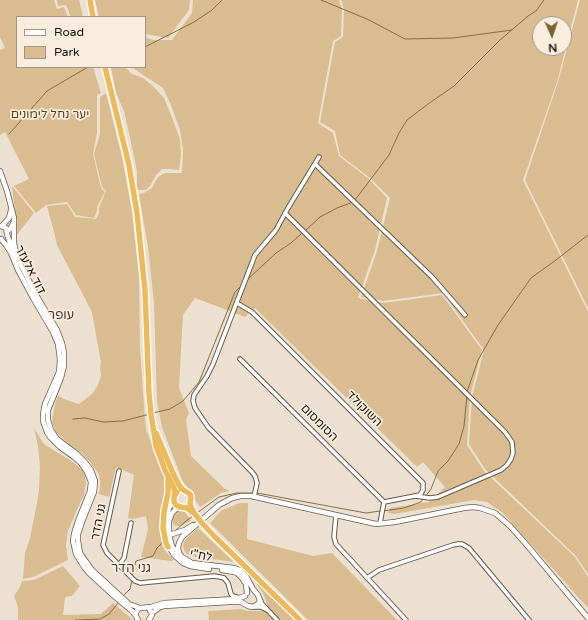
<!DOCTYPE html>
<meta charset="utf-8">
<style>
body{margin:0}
#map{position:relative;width:588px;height:620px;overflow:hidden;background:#ece1d1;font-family:"Varela Round",sans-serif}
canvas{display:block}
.legend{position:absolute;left:16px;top:16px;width:130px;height:52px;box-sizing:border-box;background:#f9eede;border:1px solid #9f968b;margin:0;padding:5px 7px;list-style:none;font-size:12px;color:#17130e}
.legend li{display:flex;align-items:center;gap:8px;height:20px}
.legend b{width:20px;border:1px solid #9f968b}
.north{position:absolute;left:532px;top:16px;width:40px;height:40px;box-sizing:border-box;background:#f9eede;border:1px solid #9f968b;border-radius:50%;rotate:177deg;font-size:11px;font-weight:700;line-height:16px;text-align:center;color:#17130e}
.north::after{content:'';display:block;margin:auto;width:14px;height:18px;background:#7c6133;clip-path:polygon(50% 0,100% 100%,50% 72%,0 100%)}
</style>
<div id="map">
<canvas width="588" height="620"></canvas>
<ul class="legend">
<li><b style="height:5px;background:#fff"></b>Road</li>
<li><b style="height:11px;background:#d9bc90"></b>Park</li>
</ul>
<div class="north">N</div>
</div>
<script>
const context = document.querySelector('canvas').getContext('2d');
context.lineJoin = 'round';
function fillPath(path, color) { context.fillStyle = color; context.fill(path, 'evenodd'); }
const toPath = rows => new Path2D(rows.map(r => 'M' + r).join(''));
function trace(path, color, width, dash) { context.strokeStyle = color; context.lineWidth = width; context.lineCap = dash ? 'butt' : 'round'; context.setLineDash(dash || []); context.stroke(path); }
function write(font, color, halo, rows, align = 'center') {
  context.font = font + ' "Varela Round",Heebo,sans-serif'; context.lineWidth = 3.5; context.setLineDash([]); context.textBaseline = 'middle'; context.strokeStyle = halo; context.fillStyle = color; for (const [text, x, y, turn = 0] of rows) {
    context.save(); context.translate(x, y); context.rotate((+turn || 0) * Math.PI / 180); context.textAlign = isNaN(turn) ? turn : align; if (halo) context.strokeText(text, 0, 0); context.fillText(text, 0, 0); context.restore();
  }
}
const green = toPath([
 [0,0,54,0,57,9,64,7,68,17,17,17,17,67,93,67,101,93,97,95,97,133,93,154,101,188,105,192,97,207,97,211,94,218,76,215,67,202,46,205,36,213,14,186,29,179,5,132,0,135,0,50,5,48,0,37],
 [57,0,79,0,83,17,71,17,66,5,58,6],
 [95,0,190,0,189,10,168,38,145,34,145,17,99,17],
 [193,0,339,0,342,10,341,36,333,41,318,123,333,133,339,156,369,179,387,198,375,250,358,298,383,303,442,295,482,350,470,397,467,445,484,471,575,557,588,577,588,608,503,513,487,502,474,500,395,514,388,513,390,508,429,502,445,487,423,462,417,467,255,308,245,317,195,298,183,315,179,388,189,413,186,420,191,456,225,489,230,491,221,493,200,507,182,480,162,427,157,402,154,303,148,247,139,194,144,193,152,188,158,177,165,173,182,173,183,149,180,130,171,105,163,88,140,73,132,67,145,67,145,37,153,40,172,40,192,13],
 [341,0,578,0,557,82,523,180,588,312,588,574,576,556,485,469,469,444,472,397,484,350,443,293,383,301,361,297,377,251,390,198,370,178,340,155,335,131,320,122,335,42,343,37,344,9],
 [540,24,564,24,564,48,540,48],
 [580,0,588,0,588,308,525,180,558,82],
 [111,67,125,67,132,74,143,78,153,86,164,98,171,115,180,139,181,155,179,170,169,169,162,169,156,175,150,186,146,190,138,190,137,187,137,171,129,133,124,111,116,93],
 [106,93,122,157,132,212,139,279,140,348,145,419,146,429,154,450,169,487,161,516,160,527,160,534,166,552,174,560,171,561,141,557,148,529,146,516,133,519,128,518,134,475,116,467,109,497,99,494,100,487,100,481,99,475,94,467,82,453,69,444,56,432,53,425,52,420,55,404,58,396,66,400,79,404,93,393,98,385,101,376,100,367,101,363,92,312,57,245,54,232,47,206,67,204,75,217,96,219,99,213,99,208,106,191,102,187,94,154,100,134,100,97],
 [12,186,34,213,16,236,17,230,16,223],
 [34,428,40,438,45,445,73,462,81,469,85,475,86,483,84,495,75,514,68,531,66,545,68,560,33,577,23,579,25,553,30,538,36,508,39,490,40,467,38,446],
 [240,503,248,503,247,539,313,556,332,553,397,620,308,620,210,523,222,510],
 [179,509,185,512,191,521,180,526,176,526,174,525,172,520,175,512],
 [198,528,234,562,191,556,186,553,184,550,183,546,184,542,187,538],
 [63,566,80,586,72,596,65,597,63,615,101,614,113,603,133,620,18,620,18,607,14,596,20,587,22,581,34,580],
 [253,577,297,620,280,620,269,609,263,593,259,588],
 [241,609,247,611,263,611,266,612,274,620,209,620,208,611]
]);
const stream = toPath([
 [321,0,367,19,405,39,453,38,512,30],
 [145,47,194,22,212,10,222,0],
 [9,134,47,91,88,67],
 [355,200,389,155,399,133,407,120,428,104,454,86,500,40,528,16,536,11,544,0],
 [305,231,320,217,337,208,353,202],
 [247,280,276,253,291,243,302,233],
 [467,392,478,360,498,325,531,278,556,260,588,235],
 [153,413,170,409,183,401,199,382,235,292,242,285],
 [73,419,85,418,103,422,123,421,150,414],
 [257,493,366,513,380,511],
 [425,497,431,489,438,471,448,461,459,444,464,426,467,395],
 [383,511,404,508,421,502,423,499],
 [197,513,219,497,237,493,254,493],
 [175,531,186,521,193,516],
 [132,576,136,561,153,556,157,548,164,541],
 [123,596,130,589,132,580],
 [75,620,100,619,109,614,119,602]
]);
const minor = toPath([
 [315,164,432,277,465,315],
 [285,213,505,432,512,442,513,453,511,459,507,465,501,470,438,497,430,498,415,496],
 [237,303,252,312,423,483,423,490,420,495,384,502,380,523],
 [240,359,384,502],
 [119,471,103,545,107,553,135,581,140,583,214,576,220,577,224,578,228,583,231,594,233,596,240,598],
 [254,497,257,483,255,476,252,472,208,427,195,408,193,401,194,395,207,376,213,364,255,255,276,230,288,208,319,157],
 [336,515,334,537,336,544,406,620],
 [119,565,124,558,131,523],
 [367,578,379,570,453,545,458,544,462,544,469,548,529,620],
 [260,599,262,604,277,620],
 [253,607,261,607,267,610]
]);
const tertiary = toPath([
 [0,171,7,191,14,218,14,222,10,229,7,232],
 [14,222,14,243,16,253],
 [0,226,4,227,6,228,7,234],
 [2,226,9,218,11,210],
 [7,234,10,243,22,267,39,300,57,330,62,343,64,353,64,366,61,378,48,410,48,420,51,430,57,439,77,454,84,461,91,470,95,481,94,492,82,522,78,534,78,541,80,553,92,570,117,593,129,604,140,608],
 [1,239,6,245,11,253,18,270,33,298,53,332,58,344,60,360,59,372,45,404,43,414,43,421,47,432,50,437,60,447,74,457,81,463,87,472,91,482,90,491,78,521,74,534,73,541,76,554,84,567,89,573,114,596,132,611,136,616],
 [166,520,167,513,173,499],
 [167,537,169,535,185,530,193,525],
 [168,545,174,555,183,563,190,566,209,569],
 [182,557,179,553,178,547,179,543,182,537,219,505,232,498,241,496,251,496,376,524,395,522,464,508,473,507,480,508,495,513,510,526,526,544,588,618],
 [222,570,234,572,237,573,242,578,246,584,247,593],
 [152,613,160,607,164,606,229,602,241,602,248,606,252,607,257,605,260,601,258,595,253,589,246,576,240,570,234,568,192,563,182,557,176,552,172,546,169,535,169,521,172,513,177,508,180,507],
 [138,620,135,614,138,609,140,608,151,607,164,603,236,599,245,596],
 [149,620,152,615,152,613,150,611]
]);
const trunk = toPath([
 [90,0,93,17],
 [105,67,129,165,137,213,145,290,149,394,151,414,156,446,165,470,174,488,175,494],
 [156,433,173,473,179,485,182,489,190,494,191,497,190,504,194,513],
 [168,479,168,493,164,512,163,528,166,543,168,547],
 [177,492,174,496,174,502,176,505,180,507,187,508,192,512],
 [215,537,300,620]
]);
const trunkBridge = toPath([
 [194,513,202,523,215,537]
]);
const parkNames = [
 ["יער נחל לימונים",50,115]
];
const streetNames = [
 ["דוד אלעזר",30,270,63],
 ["השוקולד",364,409,45],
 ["הסומסום",319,423,45],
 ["גני הדר",99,522,-79],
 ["לח\"י",201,556,12]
];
const neighbourhoodNames = [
 ["עופר",61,316],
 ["גני הדר",131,569]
];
fillPath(green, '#d9bc90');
trace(stream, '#866e47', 1);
trace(minor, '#645b4d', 5.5);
trace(tertiary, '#645b4d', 6);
trace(trunk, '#fff', 8);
trace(minor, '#fff', 3.5);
trace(tertiary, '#fff', 4.5);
trace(trunk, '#ebba5c', 5.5);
trace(trunkBridge, '#fff', 8, []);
trace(trunkBridge, '#ebba5c', 5.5);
write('12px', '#5a4218', '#f9eede', parkNames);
write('12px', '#17130e', '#f9eede', streetNames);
write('13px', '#463d30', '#f9eede', neighbourhoodNames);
</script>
